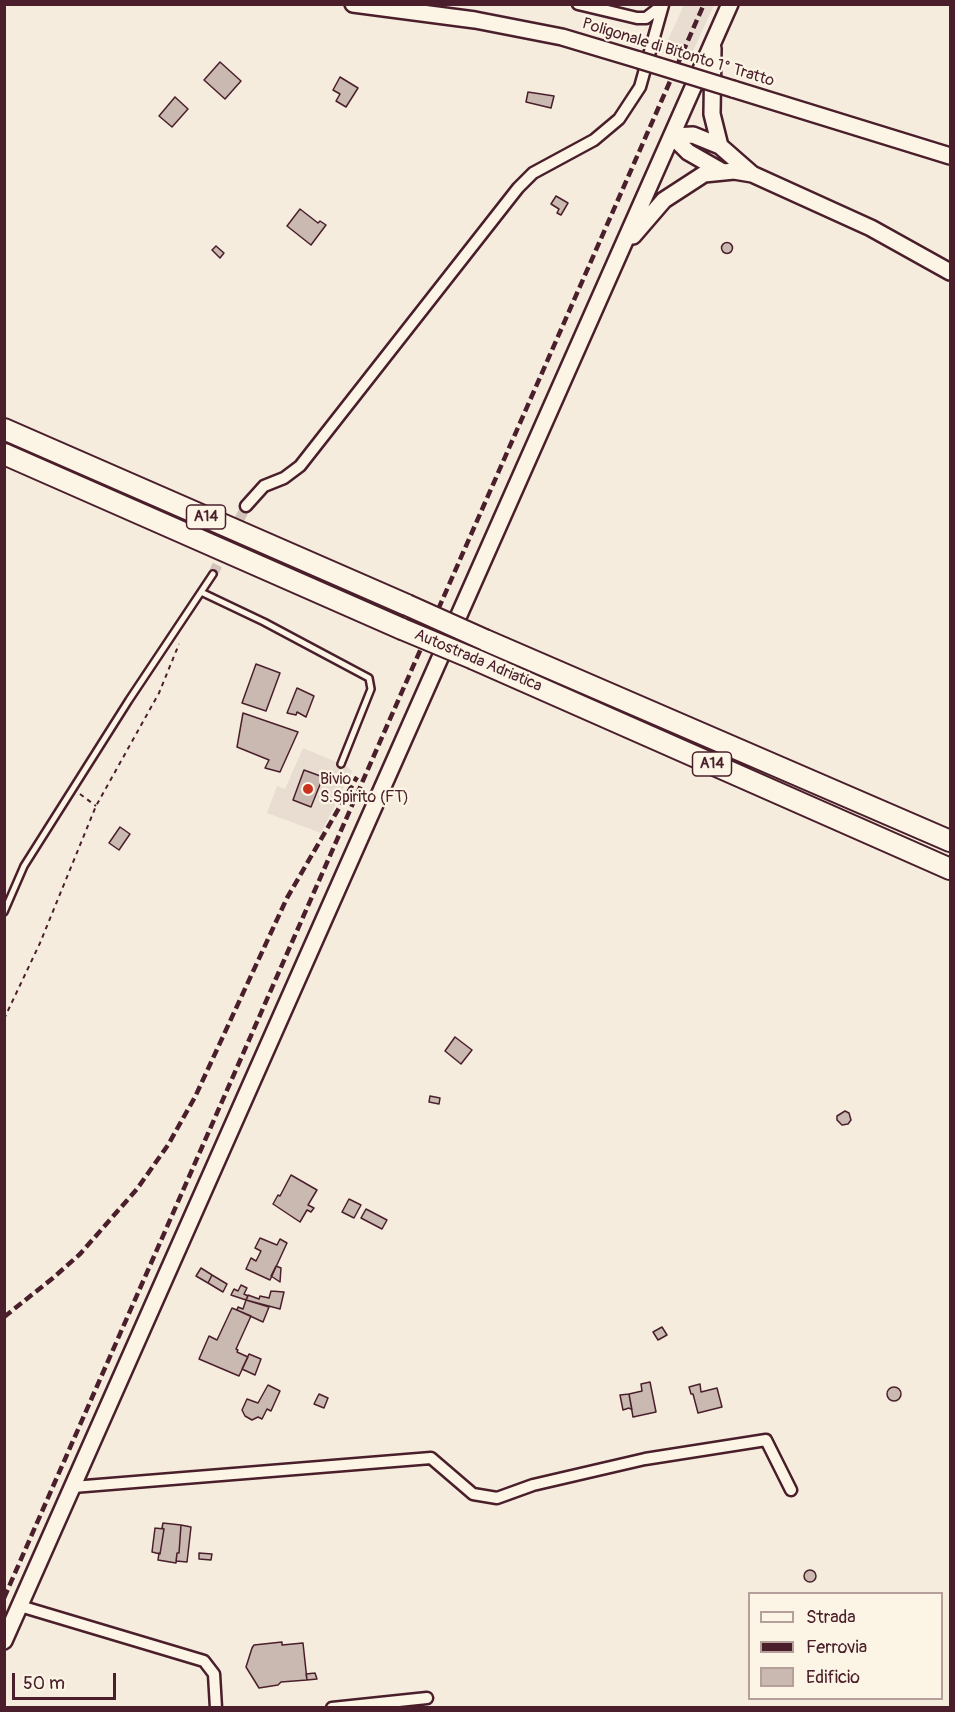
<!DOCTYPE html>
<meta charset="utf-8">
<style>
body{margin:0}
#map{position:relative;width:955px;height:1712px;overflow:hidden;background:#f5ecde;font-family:Pangolin,sans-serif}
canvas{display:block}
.frame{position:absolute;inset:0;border:6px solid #4a1f2b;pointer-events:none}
.legend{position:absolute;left:748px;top:1592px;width:195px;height:108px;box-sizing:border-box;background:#fcf5e5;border:2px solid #b59f9b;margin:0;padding:8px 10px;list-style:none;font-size:18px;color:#4a1f2b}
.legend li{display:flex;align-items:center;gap:12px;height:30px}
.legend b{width:30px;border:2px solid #b59f9b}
.scale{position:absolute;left:12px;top:1673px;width:104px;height:27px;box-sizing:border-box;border:3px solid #4a1f2b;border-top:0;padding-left:8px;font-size:18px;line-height:21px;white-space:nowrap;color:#4a1f2b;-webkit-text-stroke:4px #fcf5e5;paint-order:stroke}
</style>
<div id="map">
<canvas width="955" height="1712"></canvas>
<div class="frame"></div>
<ul class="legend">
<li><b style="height:8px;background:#fcf5e5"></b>Strada</li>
<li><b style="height:8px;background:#4a1f2b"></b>Ferrovia</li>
<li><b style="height:16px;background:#cab9b1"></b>Edificio</li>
</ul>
<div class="scale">50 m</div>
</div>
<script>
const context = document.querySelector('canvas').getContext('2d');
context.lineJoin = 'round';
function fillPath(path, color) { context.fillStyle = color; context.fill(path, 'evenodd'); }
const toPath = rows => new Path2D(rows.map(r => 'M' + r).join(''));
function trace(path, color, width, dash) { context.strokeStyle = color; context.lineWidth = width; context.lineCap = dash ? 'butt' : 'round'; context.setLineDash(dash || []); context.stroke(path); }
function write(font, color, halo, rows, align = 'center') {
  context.font = font + ' Pangolin,sans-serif'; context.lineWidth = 4.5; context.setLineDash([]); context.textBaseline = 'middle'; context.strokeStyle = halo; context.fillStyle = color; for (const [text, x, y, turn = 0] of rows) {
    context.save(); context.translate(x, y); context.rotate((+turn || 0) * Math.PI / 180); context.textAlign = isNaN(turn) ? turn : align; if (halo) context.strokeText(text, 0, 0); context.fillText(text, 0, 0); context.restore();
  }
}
const built = toPath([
 [684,5,714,5,688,62,662,53],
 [303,748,346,766,352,771,321,833,267,813,277,786,285,789]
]);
const building = toPath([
 [220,62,241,81,225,99,204,80,220,62],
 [340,77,358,88,346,107,336,101,340,94,333,90,340,77],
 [528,92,554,96,551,108,526,102,528,92],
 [175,97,188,109,172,127,159,116,175,97],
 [556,196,568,203,561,215,557,213,559,209,551,204,556,196],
 [300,209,318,223,320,221,326,225,311,245,287,226,300,209],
 '721.5 248a5.5 5.5 0 1 1 11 0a5.5 5.5 0 1 1-11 0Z',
 [216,246,224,253,220,258,212,250,216,246],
 [256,664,280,673,266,711,242,703,256,664],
 [297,688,314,696,306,717,297,712,296,715,287,713,297,688],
 [243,713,298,732,280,772,265,768,269,760,237,747,243,713],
 [304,770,323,777,311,807,293,800,304,770],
 [120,827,130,834,119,850,109,843,120,827],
 [455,1037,472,1050,461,1064,445,1051,455,1037],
 [430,1096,440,1098,439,1104,429,1102,430,1096],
 [845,1111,849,1113,851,1120,848,1124,842,1125,837,1120,837,1116,845,1111],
 [291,1175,317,1190,308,1205,314,1208,311,1212,307,1210,300,1222,273,1204,278,1195,280,1196,291,1175],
 [349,1199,361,1205,354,1218,342,1212,349,1199],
 [366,1209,387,1220,382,1229,361,1218,366,1209],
 [260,1238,277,1245,280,1239,287,1243,270,1280,246,1269,251,1258,256,1261,261,1251,255,1248,260,1238],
 [276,1266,281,1268,280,1282,271,1276,276,1266],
 [201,1268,212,1275,208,1283,196,1276,201,1268],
 [212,1275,227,1284,223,1292,208,1283,212,1275],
 [241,1285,247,1288,244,1294,248,1296,246,1300,231,1295,234,1289,238,1291,241,1285],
 [271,1291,284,1292,280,1309,246,1300,248,1295,259,1299,260,1296,269,1298,271,1291],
 [246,1300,269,1307,263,1322,237,1310,238,1307,243,1309,246,1300],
 [232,1308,251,1316,236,1349,238,1350,237,1352,248,1357,239,1376,199,1359,209,1336,217,1340,232,1308],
 [662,1327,667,1335,658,1340,653,1332,662,1327],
 [249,1354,261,1359,255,1375,242,1369,249,1354],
 [650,1382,656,1412,633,1417,629,1394,642,1391,641,1384,650,1382],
 [700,1384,701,1392,717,1388,722,1407,698,1413,693,1394,691,1394,689,1387,700,1384],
 [268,1385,280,1391,271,1411,267,1409,262,1419,258,1417,252,1420,245,1416,242,1410,247,1399,258,1403,268,1385],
 '887 1394a7 7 0 1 1 14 0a7 7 0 1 1-14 0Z',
 [319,1394,328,1398,324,1408,314,1404,319,1394],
 [629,1394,632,1410,629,1408,623,1410,620,1395,629,1394],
 [163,1523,181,1525,179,1553,177,1553,176,1563,158,1560,159,1553,160,1554,164,1529,162,1528,163,1523],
 [181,1525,191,1527,187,1562,176,1561,177,1553,179,1553,181,1525],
 [155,1528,164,1529,160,1554,152,1552,155,1528],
 [199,1553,212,1554,211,1560,199,1559,199,1553],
 '804 1576a6 6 0 1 1 12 0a6 6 0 1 1-12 0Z',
 [282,1642,282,1645,303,1643,307,1680,281,1682,278,1685,259,1688,246,1667,252,1648,254,1645,282,1642],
 [315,1673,317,1679,307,1680,306,1674,315,1673]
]);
const minorTunnel = toPath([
 [213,574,246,506]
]);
const path = toPath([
 [80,794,96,806],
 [4,1019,40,943,96,806,159,693,179,644]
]);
const service = toPath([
 [201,592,264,622,369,678,371,689,341,764],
 [4,912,24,866,129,700,213,574]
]);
const minor = toPath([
 [578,4,637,18,646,18,663,5],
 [246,506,264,486,284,478,300,466,518,188,533,173,594,140,619,119,640,87,663,5],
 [73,1487,431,1458,473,1494,497,1498,533,1485,645,1459,766,1440,791,1490],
 [20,1606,204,1661,214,1674,216,1708],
 [332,1708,427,1698]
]);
const secondary = toPath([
 [353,4,475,20,562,37,639,60],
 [713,48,712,114,720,146],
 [733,89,950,156],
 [672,136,693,135,720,146,752,174,871,228,950,272],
 [672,136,688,152,723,172],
 [633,236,664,200,704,174,734,171,752,174],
 [4,1641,730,4]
]);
const motorway = toPath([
 [4,429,407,605],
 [4,454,402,629],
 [485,640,950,841],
 [474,659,950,869]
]);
const rail = toPath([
 [4,1317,53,1278,80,1254,137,1189,168,1145,195,1097,287,898,357,777],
 [4,1598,704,4]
]);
const secondaryBridge = toPath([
 [639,60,733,89]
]);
const motorwayBridge = toPath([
 [407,605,485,640],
 [402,629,474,659]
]);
const markers = [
 [308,789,6,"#c8321e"]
];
const shields = [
 [206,517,39],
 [712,764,39]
];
const shieldNames = [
 ["A14",206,517],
 ["A14",712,764]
];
const streetNames = [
 ["Poligonale di Bitonto 1° Tratto",678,53,17],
 ["Autostrada Adriatica",478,661,23]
];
const poiNames = [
 ["Bivio",320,780],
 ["S.Spirito (FT)",320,798]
];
fillPath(built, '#e8ddd0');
fillPath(building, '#cab9b1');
trace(building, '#4a1f2b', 1.5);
trace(minorTunnel, '#d3c3ba', 10, [10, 5]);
trace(service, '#4a1f2b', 10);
trace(minor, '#4a1f2b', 15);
trace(secondary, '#4a1f2b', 20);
trace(motorway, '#4a1f2b', 24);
trace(path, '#4a1f2b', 2, [4.5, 4.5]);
trace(service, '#fcf5e5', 5);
trace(minor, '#fcf5e5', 10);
trace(secondary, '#fcf5e5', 15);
trace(motorway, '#fcf5e5', 20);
trace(rail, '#4a1f2b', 4.5, [9, 4.5]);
trace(secondaryBridge, '#4a1f2b', 20, []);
trace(motorwayBridge, '#4a1f2b', 24, []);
trace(secondaryBridge, '#fcf5e5', 15);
trace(motorwayBridge, '#fcf5e5', 20);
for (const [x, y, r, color] of markers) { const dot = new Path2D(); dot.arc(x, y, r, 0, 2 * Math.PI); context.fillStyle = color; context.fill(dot); trace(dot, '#fcf5e5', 2); }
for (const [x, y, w] of shields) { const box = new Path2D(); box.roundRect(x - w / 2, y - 12, w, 24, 4.5); context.fillStyle = '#fcf5e5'; context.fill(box); trace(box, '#4a1f2b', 1.5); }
write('bold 15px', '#4a1f2b', null, shieldNames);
write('16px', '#4a1f2b', '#fcf5e5', streetNames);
write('16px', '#4a1f2b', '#fcf5e5', poiNames, 'left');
</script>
